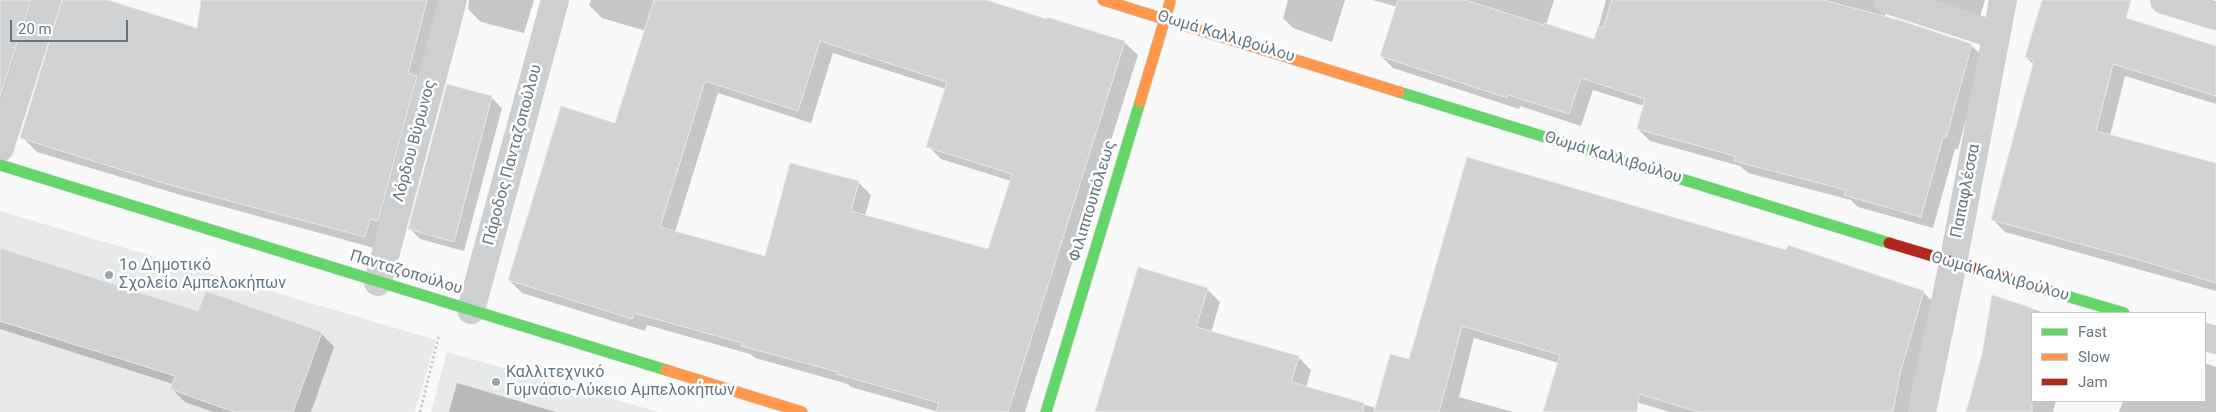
<!DOCTYPE html>
<meta charset="utf-8">
<style>
body{margin:0}
#map{position:relative;width:2216px;height:412px;overflow:hidden;background:#f9f9f9;font-family:Roboto,sans-serif}
canvas{display:block}
.legend{position:absolute;left:2031px;top:312px;width:175px;height:90px;box-sizing:border-box;background:#fff;border:1px solid #c1c8cd;margin:0;padding:6px 9px;list-style:none;font-size:15px;color:#657683}
.legend li{display:flex;align-items:center;gap:10px;height:25px}
.legend b{width:25px;border:1px solid #c1c8cd}
.scale{position:absolute;left:10px;top:20px;width:118px;height:22px;box-sizing:border-box;border:2px solid #657683;border-top:0;padding-left:6px;font-size:15px;line-height:18px;white-space:nowrap;color:#657683;-webkit-text-stroke:4px #fff;paint-order:stroke}
</style>
<div id="map">
<canvas width="2216" height="412"></canvas>
<ul class="legend">
<li><b style="height:6px;background:#63d668"></b>Fast</li>
<li><b style="height:6px;background:#ff974d"></b>Slow</li>
<li><b style="height:6px;background:#b3261e"></b>Jam</li>
</ul>
<div class="scale">20 m</div>
</div>
<script>
const context = document.querySelector('canvas').getContext('2d');
context.lineJoin = 'round';
function fillPath(path, color) { context.fillStyle = color; context.fill(path, 'evenodd'); }
const toPath = rows => new Path2D(rows.map(r => 'M' + r).join(''));
function trace(path, color, width, dash) { context.strokeStyle = color; context.lineWidth = width; context.lineCap = dash ? 'butt' : 'round'; context.setLineDash(dash || []); context.stroke(path); }
function write(font, color, halo, rows, align = 'center') {
  context.font = font + ' Roboto,sans-serif'; context.lineWidth = 5; context.setLineDash([]); context.textBaseline = 'middle'; context.strokeStyle = halo; context.fillStyle = color; for (const [text, x, y, turn = 0] of rows) {
    context.save(); context.translate(x, y); context.rotate((+turn || 0) * Math.PI / 180); context.textAlign = isNaN(turn) ? turn : align; if (halo) context.strokeText(text, 0, 0); context.fillText(text, 0, 0); context.restore();
  }
}
const built = toPath([
 [0,211,436,340,415,412,0,412],
 [447,352,659,412,431,412]
]);
const shadow = toPath([
 [0,0,52,0,0,126],
 [63,0,104,0,233,40,264,0,458,0,378,249,184,196,37,152,24,139],
 [469,0,534,0,524,33,481,22,468,9],
 [591,0,981,0,1125,43,1138,55,1025,412,939,412,851,387,848,384,755,358,750,354,647,325,645,331,522,293,509,280,616,125,646,31,602,18,589,5],
 [833,53,946,89,928,146,941,159,1011,181,989,251,865,216,871,195,858,182,766,258,675,232,718,93,811,123],
 [1288,0,1345,0,1332,42,1293,28,1283,18],
 [1373,0,1554,0,1546,25,1595,40,1606,0,1890,0,1885,8,1885,17,1971,45,1983,57,1958,149,1955,149,1933,228,1858,207,1851,200,1748,173,1740,166,1650,141,1638,129,1644,106,1593,90,1581,126,1520,106,1519,109,1393,68,1381,56,1397,7],
 [1916,0,1985,0,1979,20],
 [2043,0,2063,0,2216,47,2216,104,2125,76,2110,136,2216,165,2216,291,2005,232,1993,220,2034,65,2026,57],
 [448,86,492,98,502,108,464,251,420,239,410,229],
 [1468,158,1923,292,1936,305,1913,386,1908,412,1670,412,1622,398,1618,412,1544,412,1559,363,1474,338,1459,397,1513,412,1097,412,1207,289,1220,302,1211,333,1298,357,1311,370,1306,388,1376,408,1410,361],
 [0,250,199,313,321,333,334,347,311,412,213,412,185,402,172,389,173,384,0,329],
 [1993,297,2045,313,2032,313,2032,401,2056,401,2053,412,1967,412,1983,354],
 [2205,363,2216,367,2216,412,2119,412,2123,401,2205,401],
 [457,383,556,412,449,412]
]);
const building = toPath([
 [0,0,31,0,0,96,0,0],
 [62,0,108,0,197,28,201,0,427,0,408,73,417,76,378,221,370,219,365,237,170,185,20,138,62,0],
 [654,0,986,0,1047,19,1047,17,1125,41,1008,412,936,412,939,403,837,374,838,372,741,346,742,343,634,313,632,319,508,280,561,106,615,123,654,0],
 [820,41,947,82,926,147,1012,174,988,249,851,211,859,181,790,163,765,256,660,227,705,81,798,111,820,41],
 [1398,0,1465,0,1544,25,1544,23,1594,39,1598,26,1603,28,1612,0,1823,0,1899,20,1972,44,1946,138,1943,137,1921,217,1844,195,1846,190,1734,161,1735,156,1637,129,1645,99,1581,78,1569,114,1508,95,1507,98,1380,56,1398,0],
 [2042,0,2131,0,2126,18,2216,46,2216,96,2113,64,2096,131,2216,163,2216,283,2143,261,1991,220,2034,60,2025,57,2042,0],
 [447,84,492,96,454,242,408,229,447,84],
 [1467,157,1786,250,1788,245,1924,291,1900,373,1893,412,1699,412,1639,394,1637,412,1543,412,1560,355,1462,326,1439,412,1374,412,1390,354,1409,359,1467,157],
 [0,248,198,311,206,291,322,332,293,412,234,412,170,389,175,376,0,321,0,248],
 [1138,267,1208,288,1196,327,1299,356,1291,382,1364,403,1363,412,1095,412,1138,267],
 [1992,295,2032,308,2032,412,1966,412,1982,354,1992,295]
]);
const path = toPath([
 [420,412,439,335]
]);
const street = toPath([
 [1888,0,1996,35],
 [2164,0,2216,16],
 [0,148,47,0],
 [378,282,453,0],
 [471,310,555,0],
 [2205,337,2216,340],
 [1922,412,1953,263,2003,0]
]);
const fast = toPath([
 [1399,92,1889,243],
 [0,165,666,370],
 [2036,287,2124,313],
 [1046,412,1140,102]
]);
const slow = toPath([
 [1103,0,1399,92],
 [1140,102,1170,2],
 [666,370,802,412]
]);
const jam = toPath([
 [1889,243,2036,287]
]);
const markers = [
 [109,275,5,"#99a4ac"],
 [496,382,5,"#99a4ac"]
];
const streetNames = [
 ["Θωμά Καλλιβούλου",1226,37,17],
 ["Λόρδου Βύρωνος",415,141,-75],
 ["Πάροδος Πανταζοπούλου",513,155,-75],
 ["Θωμά Καλλιβούλου",1613,158,17],
 ["Παπαφλέσσα",1966,191,-79],
 ["Φιλιππουπόλεως",1093,201,-73],
 ["Πανταζοπούλου",406,273,17],
 ["Θωμά Καλλιβούλου",2000,277,16]
];
const poiNames = [
 ["1ο Δημοτικό",119,266],
 ["Σχολείο Αμπελοκήπων",119,284],
 ["Καλλιτεχνικό",506,373],
 ["Γυμνάσιο-Λύκειο Αμπελοκήπων",506,391]
];
fillPath(built, '#e8e9e9');
fillPath(shadow, '#0003');
fillPath(building, '#d0d2d3');
trace(building, '#e8e8e8', 1);
trace(fast, '#d5d6d7', 12);
trace(slow, '#d5d6d7', 12);
trace(jam, '#d5d6d7', 12);
trace(path, '#cbcccd', 3, [2.5, 2.5]);
trace(street, '#cecfd0', 28);
trace(fast, '#63d668', 11);
trace(slow, '#ff974d', 11);
trace(jam, '#b3261e', 11);
for (const [x, y, r, color] of markers) { const dot = new Path2D(); dot.arc(x, y, r, 0, 2 * Math.PI); context.fillStyle = color; context.fill(dot); trace(dot, '#fff', 2); }
write('16px', '#657683', '#fff', streetNames);
write('16px', '#657683', '#fff', poiNames, 'left');
</script>
